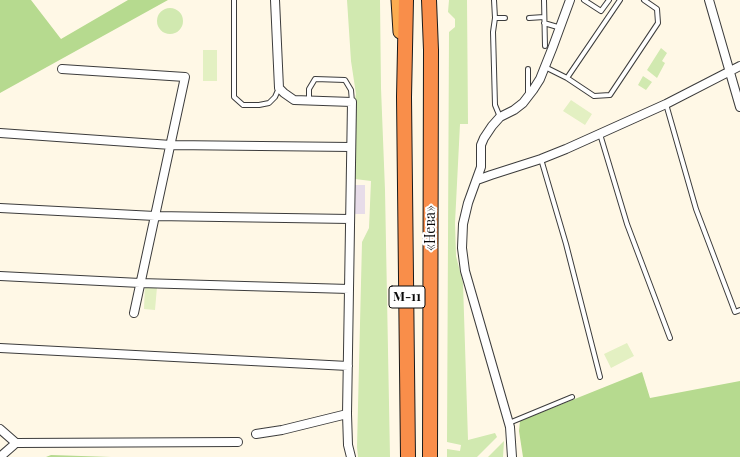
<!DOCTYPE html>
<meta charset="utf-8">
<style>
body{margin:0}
canvas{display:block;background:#fff8e6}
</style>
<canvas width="740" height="457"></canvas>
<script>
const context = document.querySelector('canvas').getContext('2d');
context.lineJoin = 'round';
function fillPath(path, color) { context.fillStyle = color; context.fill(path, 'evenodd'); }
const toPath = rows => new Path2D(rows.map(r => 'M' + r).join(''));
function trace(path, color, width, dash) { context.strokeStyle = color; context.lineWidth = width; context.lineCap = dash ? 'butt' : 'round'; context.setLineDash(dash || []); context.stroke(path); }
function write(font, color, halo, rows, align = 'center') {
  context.font = font + ' "Playfair Display",serif'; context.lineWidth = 4; context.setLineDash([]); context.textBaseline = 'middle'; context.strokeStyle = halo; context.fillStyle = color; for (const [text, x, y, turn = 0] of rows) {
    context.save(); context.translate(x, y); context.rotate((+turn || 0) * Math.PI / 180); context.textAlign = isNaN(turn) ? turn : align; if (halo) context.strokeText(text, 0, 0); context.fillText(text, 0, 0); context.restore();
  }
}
const industrial = toPath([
 [354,185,365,185,365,214,354,214]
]);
const green = toPath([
 [347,0,380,0,381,88,385,190,390,457,358,457,357,447,362,242,369,228,371,181,355,179,354,104,356,94,351,61],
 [449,0,467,0,468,124,460,124,455,223,456,256,463,283,468,440,495,433,497,437,477,457,447,457,447,449,460,451,461,445,447,442,449,32,455,27,455,19,448,12],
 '157 21a13 13 0 1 1 26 0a13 13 0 1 1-26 0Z',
 [661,48,667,53,662,61,665,63,657,78,647,70],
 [643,76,652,82,646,90,638,85],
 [504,441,503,457,488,457]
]);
const forest = toPath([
 [0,0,31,0,61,39,128,0,168,0,0,93],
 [642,372,650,398,740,381,740,457,523,457,519,431,520,421],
 [51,455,111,457,46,457]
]);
const pitch = toPath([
 [203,50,217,50,217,81,203,81],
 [571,100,592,114,585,125,563,111],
 [145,286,157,287,155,310,144,309],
 [627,343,634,356,611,368,604,354]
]);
const service = toPath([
 [234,0,234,97,243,105,259,105,269,103,275,97,279,88],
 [494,0,495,18,493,32,495,105,500,117],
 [544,0,545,46],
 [584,0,601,11,609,0],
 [620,0,567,78,594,96,610,95,658,23,657,9,644,0],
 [495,18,505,18],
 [529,18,544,17],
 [544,23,561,28],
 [545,67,567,78],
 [528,69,528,95],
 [309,101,309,89,315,79,345,80,351,90,352,102],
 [666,104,696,209,735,312,740,310],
 [600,134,627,224,670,338],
 [541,159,566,244,600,377],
 [509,423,572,397]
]);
const minor = toPath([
 [275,0,279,88,284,93,294,100,352,102,347,414,348,445,351,457],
 [709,0,740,107],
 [62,69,185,77,134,313],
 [0,133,171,145,351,147],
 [477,180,491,175,541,159,566,149,666,104,740,66],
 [0,208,155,216,350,219],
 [0,276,140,283,349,289],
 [0,348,348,366],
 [0,429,16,443],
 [256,434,282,430,347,414],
 [0,457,16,443,238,442],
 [512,457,510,427,465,271,462,248,463,224,468,203,481,167,481,145,484,138,492,126,500,117,514,110,523,103,533,90,540,79,552,49,570,0]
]);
const trunk = toPath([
 [398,0,400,32]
]);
const motorway = toPath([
 [406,0,404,97,408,457],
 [429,0,431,50,430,457]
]);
const shields = [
 [407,297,36]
];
const shieldNames = [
 ["М-11",407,297]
];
const streetNames = [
 ["«Нева»",431,228,-90]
];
fillPath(industrial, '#e7dce9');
fillPath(green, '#d1e9b0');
fillPath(forest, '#b6da8f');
fillPath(pitch, '#e3f0c2');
trace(service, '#3c3c3c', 6);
trace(minor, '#3c3c3c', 10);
trace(trunk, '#1a1a1a', 15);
trace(motorway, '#1a1a1a', 16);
trace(service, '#fff', 4);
trace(minor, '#fff', 8);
trace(trunk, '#fbac51', 13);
trace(motorway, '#f98e4a', 14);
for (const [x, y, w] of shields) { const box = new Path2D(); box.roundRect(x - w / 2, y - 11, w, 22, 3); context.fillStyle = '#fff'; context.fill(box); trace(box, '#090909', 1); }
write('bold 13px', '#090909', null, shieldNames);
write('14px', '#090909', '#fff', streetNames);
</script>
